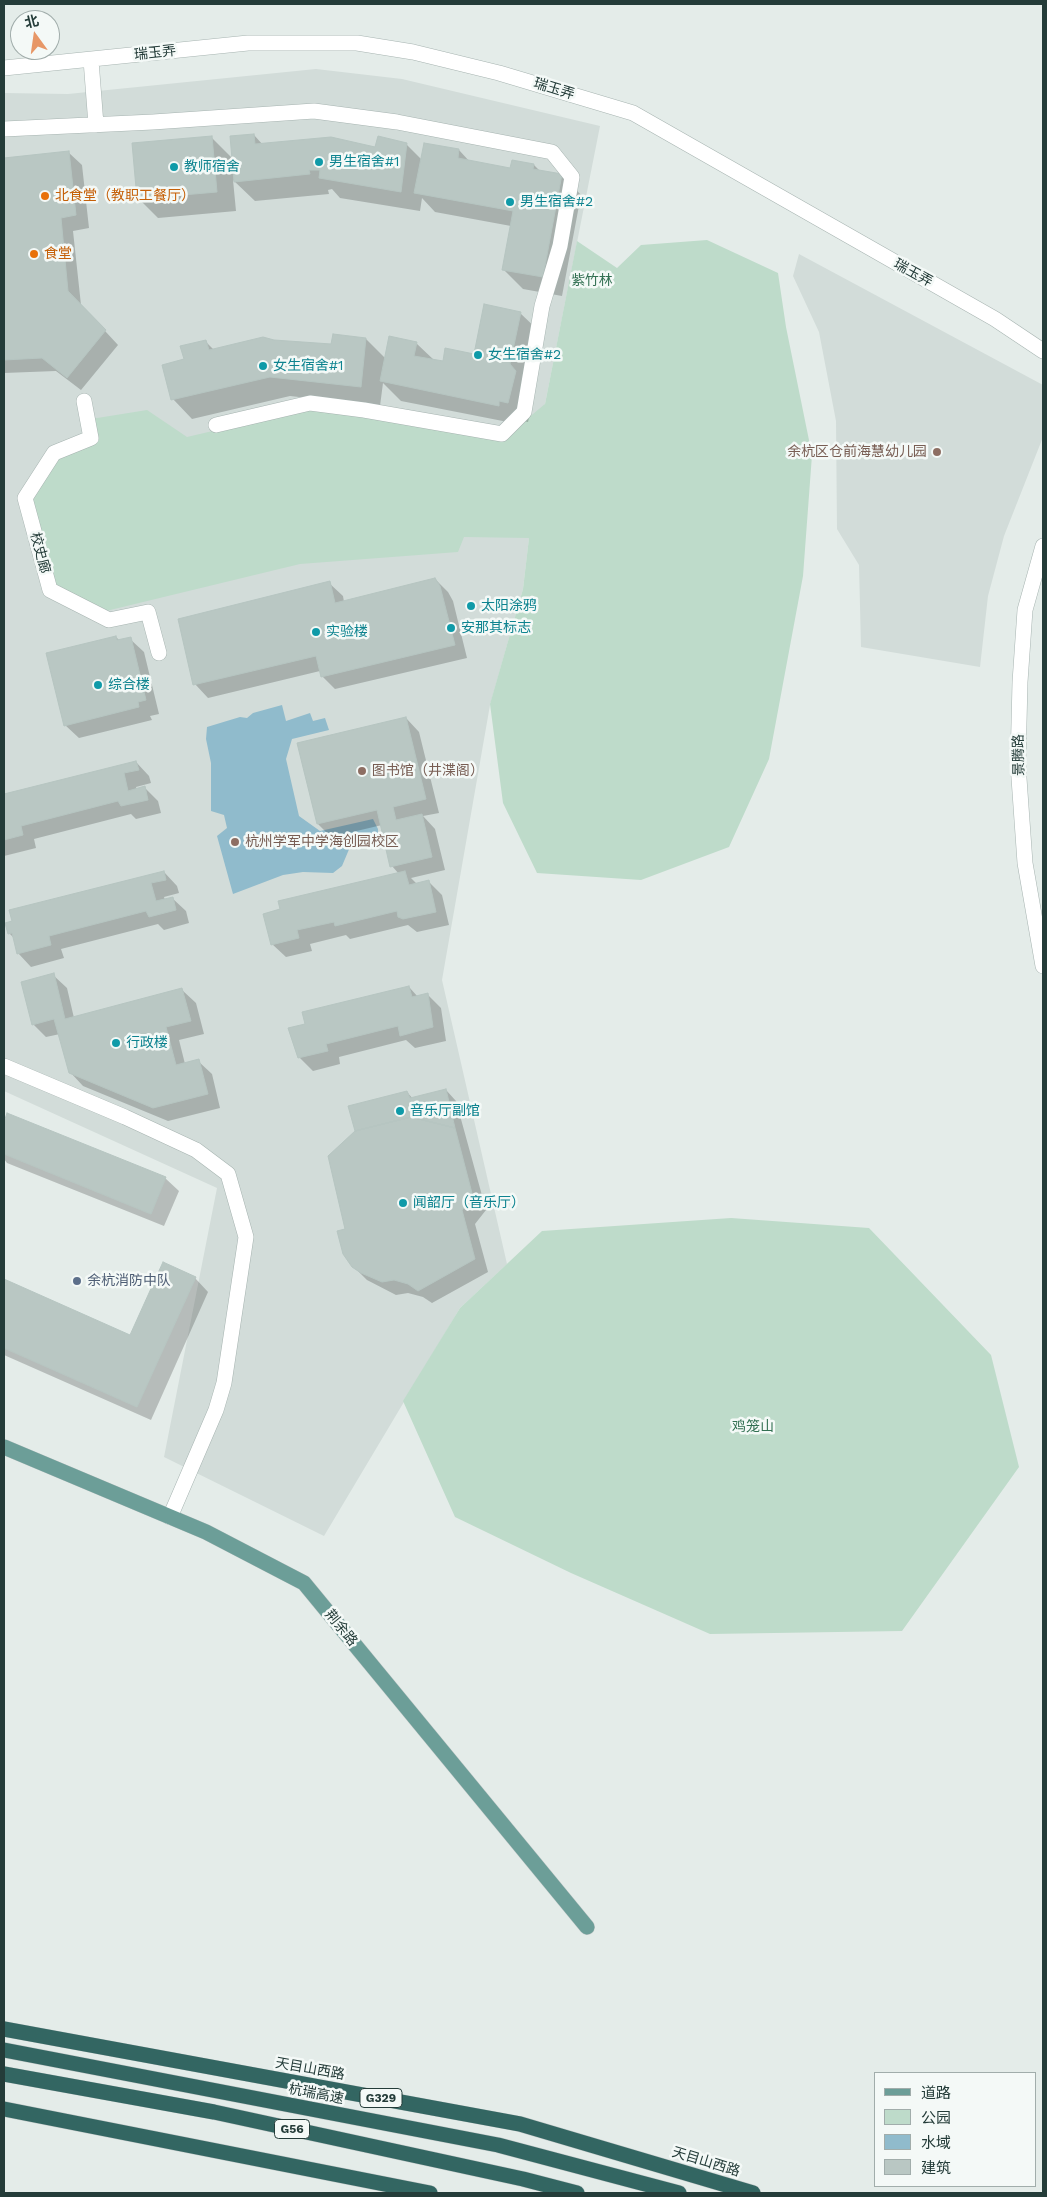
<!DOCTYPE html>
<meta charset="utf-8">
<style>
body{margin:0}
#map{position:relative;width:1047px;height:2197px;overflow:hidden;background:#e4ece9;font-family:"Work Sans","Noto Sans SC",sans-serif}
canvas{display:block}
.frame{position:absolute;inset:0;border:5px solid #243c39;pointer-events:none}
.legend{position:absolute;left:874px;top:2072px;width:162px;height:115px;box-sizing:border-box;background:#f4f9f7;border:1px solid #a1adab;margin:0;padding:6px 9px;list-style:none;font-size:15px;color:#243c39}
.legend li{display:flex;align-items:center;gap:10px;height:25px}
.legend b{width:25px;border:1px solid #a1adab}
.north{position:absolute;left:10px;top:10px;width:50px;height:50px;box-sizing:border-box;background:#f4f9f7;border:1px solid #a1adab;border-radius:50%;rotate:346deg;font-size:14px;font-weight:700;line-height:20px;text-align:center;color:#243c39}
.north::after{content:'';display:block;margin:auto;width:18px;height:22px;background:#e79767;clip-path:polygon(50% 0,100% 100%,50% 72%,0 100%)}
</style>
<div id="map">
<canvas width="1047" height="2197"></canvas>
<div class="frame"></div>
<ul class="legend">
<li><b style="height:6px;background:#6c9e98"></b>道路</li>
<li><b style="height:14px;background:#bedbca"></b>公园</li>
<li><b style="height:14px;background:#90bbcc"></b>水域</li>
<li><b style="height:14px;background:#b9c7c3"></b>建筑</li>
</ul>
<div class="north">北</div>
</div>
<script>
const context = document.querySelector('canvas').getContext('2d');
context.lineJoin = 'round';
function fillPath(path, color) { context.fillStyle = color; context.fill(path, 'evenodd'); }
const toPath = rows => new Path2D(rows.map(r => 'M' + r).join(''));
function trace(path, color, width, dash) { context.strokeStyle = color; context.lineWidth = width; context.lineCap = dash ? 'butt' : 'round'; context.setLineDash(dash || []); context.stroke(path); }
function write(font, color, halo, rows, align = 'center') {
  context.font = font + ' "Work Sans","Noto Sans SC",sans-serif'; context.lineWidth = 5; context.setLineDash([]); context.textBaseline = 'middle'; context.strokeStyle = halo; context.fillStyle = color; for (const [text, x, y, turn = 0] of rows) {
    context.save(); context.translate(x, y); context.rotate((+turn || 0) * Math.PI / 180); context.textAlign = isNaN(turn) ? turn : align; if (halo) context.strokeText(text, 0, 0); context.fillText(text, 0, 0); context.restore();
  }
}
const built = toPath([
 [316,69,402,79,600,126,545,404,523,589,490,705,442,980,507,1264,460,1308,324,1536,164,1457,217,1188,4,1091,4,93,68,94],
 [799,254,1043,385,1043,437,1004,536,988,596,980,667,861,647,859,565,837,529,836,421,819,332,793,276]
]);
const green = toPath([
 [707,240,778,273,786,327,812,455,803,576,769,759,729,847,641,880,537,873,503,803,490,704,523,589,529,538,464,537,458,552,300,564,106,611,52,584,30,500,58,456,95,442,91,419,147,410,187,437,311,408,503,439,545,404,577,241,617,268,641,245],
 [731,1218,869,1228,991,1355,1019,1467,902,1631,710,1634,571,1573,455,1517,403,1401,460,1308,542,1231]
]);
const water = toPath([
 [282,705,286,721,310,713,313,721,325,718,329,730,292,739,286,759,299,816,320,831,373,819,378,829,378,839,350,847,342,866,333,873,303,872,283,875,233,894,217,836,227,828,224,815,211,811,211,763,206,739,207,727,240,717,247,718,253,713]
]);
const shadow = toPath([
 [254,135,263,145,376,149,406,144,422,160,459,150,470,162,511,169,534,165,540,171,562,175,581,195,562,296,523,289,503,269,511,226,435,212,422,198,420,211,340,198,332,189,328,190,329,194,255,201,233,180,236,211,158,218,138,198,212,138,233,159],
 [68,152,82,165,89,228,73,231,81,305,118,345,81,390,56,371,4,373,4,159],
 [520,313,540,332,535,392,528,422,518,420,518,424,401,401,383,383,380,406,290,396,192,419,173,399,185,359,206,342,214,350,273,341,332,345,334,336,366,339,386,359,416,343,435,361,444,363,475,355],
 [435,579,448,592,453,601,467,658,335,689,322,676,320,671,208,698,195,684,329,583,343,596,344,602],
 [116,637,120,641,130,639,144,652,159,714,150,716,152,720,79,738,65,725],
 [406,718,419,732,439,813,423,816,435,829,445,870,411,878,417,884,429,882,442,895,449,925,417,932,408,925,350,939,346,935,310,944,312,951,286,957,272,944,264,914,399,874,392,866,382,825,331,837,318,824],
 [136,762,149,776,151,783,136,787,137,790,145,788,158,801,161,813,136,819,131,814,34,839,36,848,4,856,4,795],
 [164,872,177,886,179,893,164,897,165,900,172,898,186,911,189,923,164,930,158,924,61,949,64,958,31,967,18,953,14,938,9,933],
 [53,975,67,988,74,1018,182,990,196,1003,204,1034,179,1040,185,1064,198,1061,212,1074,220,1108,168,1121,83,1086,70,1072,60,1034,46,1037,33,1024],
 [409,987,418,997,427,994,441,1008,446,1041,415,1048,406,1040,339,1057,340,1064,313,1071,299,1057,306,1025],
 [446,1090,456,1101,486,1210,475,1224,488,1272,432,1303,423,1297,408,1293,396,1295,367,1280,353,1266,347,1230,407,1092,413,1099],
 [8,1114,165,1178,179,1191,164,1226,7,1163,4,1159,4,1125],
 [195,1278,208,1292,151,1420,4,1355,4,1280,130,1337]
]);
const building = toPath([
 [254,134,255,144,331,137,375,147,378,136,407,143,401,192,319,178,320,170,309,170,310,174,234,182,230,136,254,134],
 [212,136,217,192,137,199,132,143,212,136],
 [424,143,459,149,458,158,510,168,512,160,534,164,533,169,562,174,543,277,502,270,513,211,414,193,424,143],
 [69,151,76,215,61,218,68,291,106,330,67,378,42,358,4,360,4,158,69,151],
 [484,304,521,312,510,364,516,371,508,403,499,401,499,406,380,381,389,336,417,342,414,356,443,361,445,348,474,354,484,304],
 [333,334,366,338,361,387,270,377,171,400,162,365,184,359,180,346,206,340,209,350,263,337,274,340,331,344,333,334],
 [435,578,440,586,455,645,321,677,316,656,193,685,178,619,330,581,335,603,435,578],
 [116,636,117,640,131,637,146,700,138,702,139,707,64,726,46,653,116,636],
 [406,717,426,799,393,807,396,820,422,814,432,857,390,867,377,810,317,824,297,743,406,717],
 [136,761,139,770,124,773,128,791,145,786,148,800,121,806,118,801,21,826,23,835,4,840,4,794,136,761],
 [164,871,166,880,151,883,156,901,173,897,176,910,149,917,146,911,49,936,51,945,17,954,12,933,8,934,5,923,12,921,9,910,164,871],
 [405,871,409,885,429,880,436,912,403,919,398,917,397,911,335,926,334,922,297,930,299,938,271,945,263,914,280,909,278,901,405,871],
 [54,973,65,1019,182,988,191,1021,166,1027,176,1065,199,1059,208,1094,153,1108,69,1073,54,1019,32,1025,21,982,54,973],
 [409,986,412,997,428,993,433,1027,400,1036,398,1026,326,1044,328,1051,298,1058,288,1028,305,1024,302,1012,409,986],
 [446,1089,455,1128,411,1117,355,1131,348,1106,407,1091,410,1098,446,1089],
 [7,1113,166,1177,151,1214,4,1154,4,1122,7,1113],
 [411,1117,455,1128,473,1197,462,1210,475,1259,418,1291,408,1284,394,1280,382,1282,361,1273,352,1267,343,1254,337,1231,345,1229,328,1156,355,1131,411,1117],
 [163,1262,196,1277,137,1407,4,1348,4,1279,130,1335,163,1262]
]);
const minor = toPath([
 [91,60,96,125],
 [4,68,248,43,357,43,413,52,499,73,633,113,995,319,1043,351],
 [4,129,153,122,314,111,397,122,552,152,572,177,560,246,542,306,524,412,502,434,364,410,310,403,216,425],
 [84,401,91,438,54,453,25,498,50,590,109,620,148,612,159,653],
 [1043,546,1025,610,1020,682,1018,764,1025,863,1043,966],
 [4,1066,125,1117,196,1150,228,1174,246,1237,224,1383,216,1410,170,1517]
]);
const major = toPath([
 [4,1447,206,1532,304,1583,587,1927]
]);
const highway = toPath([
 [4,2029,520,2124,753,2193],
 [4,2050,498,2145,679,2193],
 [4,2074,214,2112,523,2179,577,2193],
 [4,2109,430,2193]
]);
const markers = [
 [319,162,5,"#0f9aa8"],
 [174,167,5,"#0f9aa8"],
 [45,196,5,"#e8710a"],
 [510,202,5,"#0f9aa8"],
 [34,254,5,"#e8710a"],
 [478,355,5,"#0f9aa8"],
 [263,366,5,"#0f9aa8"],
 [937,452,5,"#8d6e63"],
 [471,606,5,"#0f9aa8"],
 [451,628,5,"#0f9aa8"],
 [316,632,5,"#0f9aa8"],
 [98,685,5,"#0f9aa8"],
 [362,771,5,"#8d6e63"],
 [235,842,5,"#8d6e63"],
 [116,1043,5,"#0f9aa8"],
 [400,1111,5,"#0f9aa8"],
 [403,1203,5,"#0f9aa8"],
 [77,1281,5,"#5c6f8a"]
];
const shields = [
 [381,2098,42],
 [292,2129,35]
];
const shieldNames = [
 ["G329",381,2098],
 ["G56",292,2129]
];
const streetNames = [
 ["瑞玉弄",155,53,-6],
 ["瑞玉弄",554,89,17],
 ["瑞玉弄",913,273,29],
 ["校史廊",40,553,75],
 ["景腾路",1019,755,-91],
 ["荆余路",341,1628,51],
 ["天目山西路",310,2069,10],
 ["杭瑞高速",316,2094,11],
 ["天目山西路",706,2162,17]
];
const cultureNames = [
 ["男生宿舍#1",329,162],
 ["教师宿舍",184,167],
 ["男生宿舍#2",520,202],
 ["女生宿舍#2",488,355],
 ["女生宿舍#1",273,366],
 ["太阳涂鸦",481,606],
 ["安那其标志",461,628],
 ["实验楼",326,632],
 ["综合楼",108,685],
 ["行政楼",126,1043],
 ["音乐厅副馆",410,1111],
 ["闻韶厅（音乐厅）",413,1203]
];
const foodNames = [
 ["北食堂（教职工餐厅）",55,196],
 ["食堂",44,254]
];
const parkNames = [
 ["紫竹林",592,281],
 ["鸡笼山",753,1427]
];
const educationNames = [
 ["余杭区仓前海慧幼儿园",927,452,"right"],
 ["图书馆（井渫阁）",372,771],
 ["杭州学军中学海创园校区",245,842]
];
const serviceNames = [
 ["余杭消防中队",87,1281]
];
fillPath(built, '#d2dcd9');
fillPath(green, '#bedbca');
fillPath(water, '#90bbcc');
fillPath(shadow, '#0003');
fillPath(building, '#b9c7c3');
trace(building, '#b6c5c1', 1);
trace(minor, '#a7b4b1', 16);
trace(major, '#c2c8c8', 16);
trace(highway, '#c2c8c8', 16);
trace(minor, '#fff', 15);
trace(major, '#6c9e98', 15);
trace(highway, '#336662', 15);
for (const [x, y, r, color] of markers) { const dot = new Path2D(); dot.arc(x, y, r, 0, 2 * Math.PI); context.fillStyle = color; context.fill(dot); trace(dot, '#f4f9f7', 2); }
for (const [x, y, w] of shields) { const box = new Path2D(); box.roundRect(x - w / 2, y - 9.5, w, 19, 4); context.fillStyle = '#f4f9f7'; context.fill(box); trace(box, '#243c39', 1); }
write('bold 12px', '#243c39', null, shieldNames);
write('14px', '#243c39', '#f4f9f7', streetNames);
write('14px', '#0d838f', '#f4f9f7', cultureNames, 'left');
write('14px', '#c56008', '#f4f9f7', foodNames, 'left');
write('14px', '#327052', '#f4f9f7', parkNames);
write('14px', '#785e54', '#f4f9f7', educationNames, 'left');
write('14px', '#4e5e75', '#f4f9f7', serviceNames, 'left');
</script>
